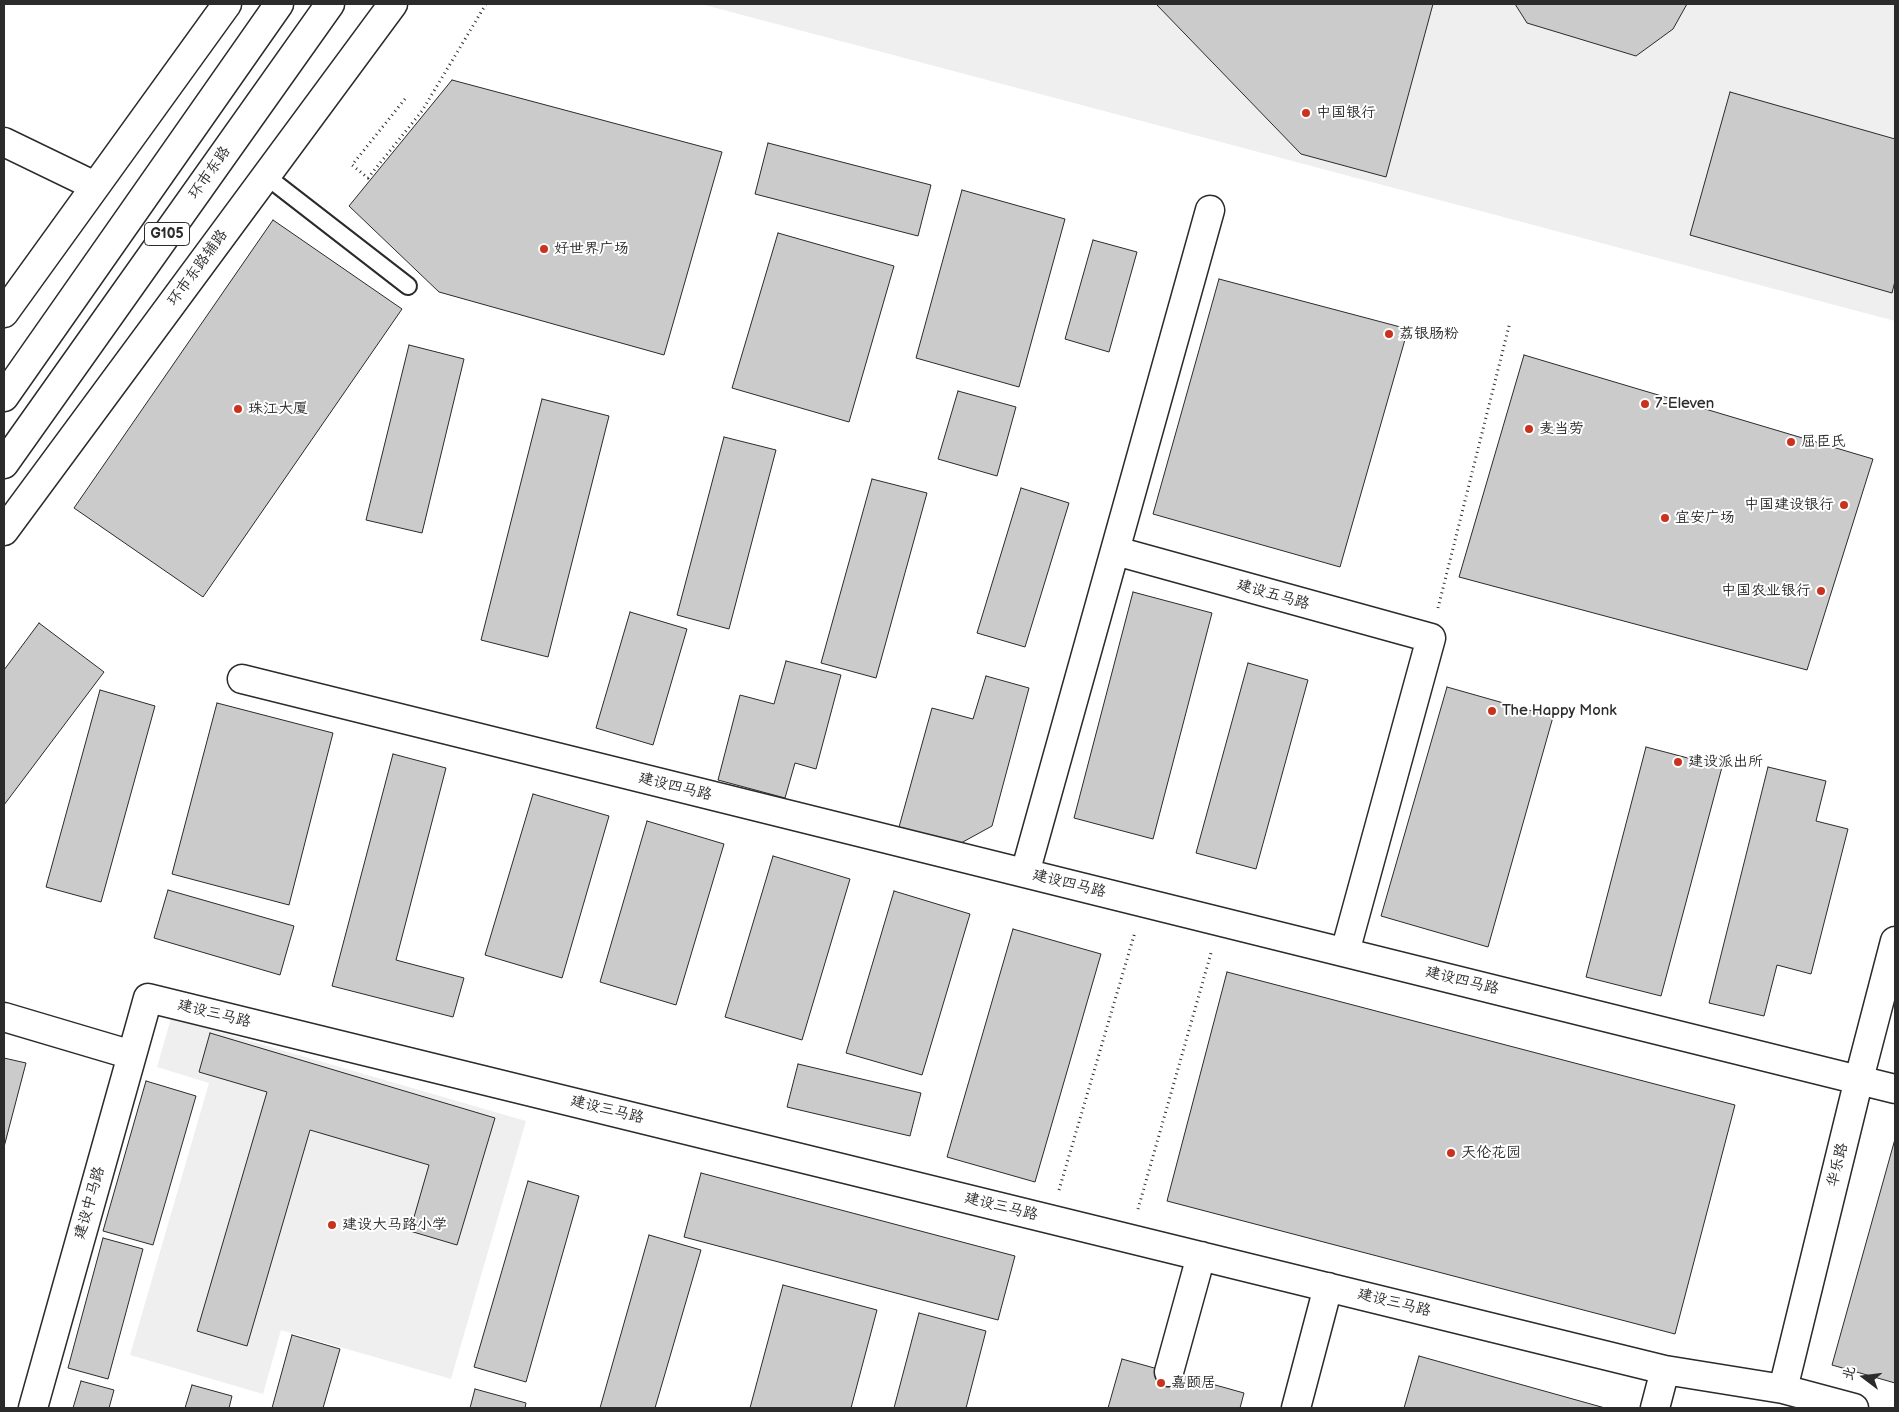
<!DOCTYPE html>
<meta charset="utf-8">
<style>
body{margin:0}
#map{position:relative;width:1899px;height:1412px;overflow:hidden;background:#fff;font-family:"Balsamiq Sans","LXGW WenKai TC",sans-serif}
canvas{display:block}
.frame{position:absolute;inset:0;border:5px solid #2b2b2b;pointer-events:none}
.north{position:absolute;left:1839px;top:1352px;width:50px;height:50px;-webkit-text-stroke:4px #fff;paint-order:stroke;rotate:285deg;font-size:14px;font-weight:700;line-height:20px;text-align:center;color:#2b2b2b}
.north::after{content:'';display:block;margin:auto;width:18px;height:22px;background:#2b2b2b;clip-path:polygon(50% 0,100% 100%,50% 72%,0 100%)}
</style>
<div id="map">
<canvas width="1899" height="1412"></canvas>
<div class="frame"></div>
<div class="north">北</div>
</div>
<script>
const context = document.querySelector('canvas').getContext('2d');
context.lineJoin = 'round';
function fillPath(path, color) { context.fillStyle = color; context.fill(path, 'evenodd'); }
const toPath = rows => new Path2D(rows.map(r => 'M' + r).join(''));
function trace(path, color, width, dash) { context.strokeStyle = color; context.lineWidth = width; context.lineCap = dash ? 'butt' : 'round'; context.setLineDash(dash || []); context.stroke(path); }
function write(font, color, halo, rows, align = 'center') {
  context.font = font + ' "Balsamiq Sans","LXGW WenKai TC",sans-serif'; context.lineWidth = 4; context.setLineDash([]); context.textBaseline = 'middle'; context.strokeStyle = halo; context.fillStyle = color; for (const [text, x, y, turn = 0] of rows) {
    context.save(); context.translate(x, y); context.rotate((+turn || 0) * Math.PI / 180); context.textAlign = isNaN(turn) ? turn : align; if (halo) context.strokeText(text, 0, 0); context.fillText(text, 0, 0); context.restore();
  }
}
const built = toPath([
 [701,4,1895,4,1895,321],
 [171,1018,526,1121,451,1379,281,1330,263,1394,130,1355,209,1083,157,1067]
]);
const building = toPath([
 [1156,4,1433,4,1386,177,1301,154,1156,4],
 [1515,4,1687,4,1673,29,1636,56,1527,23,1515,4],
 [452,80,722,152,664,355,439,292,349,206,452,80],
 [1730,92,1895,139,1895,281,1892,293,1690,235,1730,92],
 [768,143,931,185,918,236,755,194,768,143],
 [962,190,1065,219,1019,387,916,358,962,190],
 [273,220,402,309,203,597,74,508,273,220],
 [778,233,894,266,849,422,732,388,778,233],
 [1093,240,1137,252,1109,352,1065,339,1093,240],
 [1219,279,1408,329,1340,567,1153,514,1219,279],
 [409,345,464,359,422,533,366,520,409,345],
 [1524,355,1873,459,1807,670,1459,577,1524,355],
 [958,391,1016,407,997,476,938,459,958,391],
 [542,399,609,416,548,657,481,640,542,399],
 [724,437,776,450,729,629,677,615,724,437],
 [872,479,927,493,876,678,821,663,872,479],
 [1021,488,1069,503,1025,647,977,633,1021,488],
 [1133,592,1212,613,1153,839,1074,818,1133,592],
 [630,612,687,629,653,745,596,728,630,612],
 [39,623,104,672,4,805,4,670,39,623],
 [786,661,841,675,816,769,795,763,785,798,718,780,740,695,774,704,786,661],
 [1248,663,1308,680,1256,869,1196,853,1248,663],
 [986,676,1029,688,992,826,961,843,899,827,932,708,973,719,986,676],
 [1447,687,1553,717,1488,947,1381,916,1447,687],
 [100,690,155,706,101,902,46,887,100,690],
 [217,703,333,733,289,905,172,874,217,703],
 [1646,747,1722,767,1661,996,1586,977,1646,747],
 [393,754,446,768,396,960,464,978,453,1017,332,986,393,754],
 [1768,767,1826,781,1816,821,1848,829,1811,974,1777,965,1764,1016,1709,1003,1768,767],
 [533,794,609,816,562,978,485,955,533,794],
 [647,821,724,844,676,1005,600,982,647,821],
 [773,856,850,879,802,1040,725,1017,773,856],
 [168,890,294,926,280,975,154,938,168,890],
 [894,891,970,914,922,1075,846,1053,894,891],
 [1013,929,1101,954,1035,1182,947,1157,1013,929],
 [1227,972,1735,1105,1675,1334,1167,1201,1227,972],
 [210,1033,495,1118,457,1245,410,1231,429,1165,310,1130,247,1346,197,1331,267,1092,199,1072,210,1033],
 [4,1058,26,1063,4,1147,4,1058],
 [798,1064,921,1093,910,1136,787,1107,798,1064],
 [146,1081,196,1096,153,1245,103,1231,146,1081],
 [1895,1139,1895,1383,1832,1365,1895,1139],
 [701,1173,1015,1256,998,1320,684,1237,701,1173],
 [528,1181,579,1196,526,1382,474,1367,528,1181],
 [649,1235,701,1250,655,1408,600,1408,649,1235],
 [103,1238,143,1249,108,1379,68,1368,103,1238],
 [783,1285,877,1310,851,1408,750,1408,783,1285],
 [919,1313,986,1331,966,1408,894,1408,919,1313],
 [292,1335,340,1349,323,1408,272,1408,292,1335],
 [1419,1356,1605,1408,1404,1408,1419,1356],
 [1122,1359,1244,1393,1240,1408,1108,1408,1122,1359],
 [81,1381,114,1390,109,1408,73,1408,81,1381],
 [192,1385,232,1396,229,1408,185,1408,192,1385],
 [475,1389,526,1403,525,1408,470,1408,475,1389]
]);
const path = toPath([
 [405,99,352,165,368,178,422,111,486,4],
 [1438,608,1510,322],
 [1059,1190,1135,932],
 [1138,1209,1211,953]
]);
const lane = toPath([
 [266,176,408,286]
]);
const street = toPath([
 [4,142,95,186],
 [4,313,227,4],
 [4,531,393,4],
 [1116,551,1431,638,1345,952],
 [242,679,1895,1089],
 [1025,873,1210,210],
 [4,1017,132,1055],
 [1169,1372,1201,1256],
 [1783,1389,1859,1079,1895,941],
 [33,1408,148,998,1665,1370,1783,1389,1854,1408],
 [1296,1408,1328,1287],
 [1655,1408,1665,1370]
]);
const highway = toPath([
 [4,397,279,4],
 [4,464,330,4]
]);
const markers = [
 [1306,113,5,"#c8321e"],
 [544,249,5,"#c8321e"],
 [1389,334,5,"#c8321e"],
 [1645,404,5,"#c8321e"],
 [238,409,5,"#c8321e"],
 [1529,429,5,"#c8321e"],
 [1791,442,5,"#c8321e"],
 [1844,505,5,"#c8321e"],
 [1665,518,5,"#c8321e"],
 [1821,591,5,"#c8321e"],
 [1492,711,5,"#c8321e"],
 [1678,762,5,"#c8321e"],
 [1451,1153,5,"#c8321e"],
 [332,1225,5,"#c8321e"],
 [1161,1383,5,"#c8321e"]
];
const shields = [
 [167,234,45]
];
const shieldNames = [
 ["G105",167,234]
];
const poiNames = [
 ["中国银行",1316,113],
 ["好世界广场",554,249],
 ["荔银肠粉",1399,334],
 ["7-Eleven",1655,404],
 ["珠江大厦",248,409],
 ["麦当劳",1539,429],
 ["屈臣氏",1801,442],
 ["中国建设银行",1834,505,"right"],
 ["宜安广场",1675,518],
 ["中国农业银行",1811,591,"right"],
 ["The Happy Monk",1502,711],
 ["建设派出所",1688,762],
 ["天伦花园",1461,1153],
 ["建设大马路小学",342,1225],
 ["嘉颐居",1171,1383]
];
const streetNames = [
 ["环市东路",210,173,-55],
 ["环市东路辅路",198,268,-54],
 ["建设五马路",1273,595,16],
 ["建设四马路",675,787,14],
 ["建设四马路",1069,884,14],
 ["建设四马路",1462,981,14],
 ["建设三马路",214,1014,14],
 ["建设三马路",607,1110,14],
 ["华乐路",1838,1165,-76],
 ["建设中马路",90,1203,-74],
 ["建设三马路",1001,1207,14],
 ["建设三马路",1394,1303,14]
];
fillPath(built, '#efefef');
fillPath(building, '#cbcbcb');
trace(building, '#2b2b2b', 1);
trace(lane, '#2b2b2b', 20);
trace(street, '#2b2b2b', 31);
trace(highway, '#2b2b2b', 31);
trace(path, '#2b2b2b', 3, [1, 4]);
trace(lane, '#fff', 16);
trace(street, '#fff', 28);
trace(highway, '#fff', 28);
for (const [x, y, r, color] of markers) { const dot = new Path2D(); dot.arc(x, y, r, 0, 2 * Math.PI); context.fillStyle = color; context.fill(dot); trace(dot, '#fff', 2); }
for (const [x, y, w] of shields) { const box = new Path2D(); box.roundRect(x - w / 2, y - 11.5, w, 23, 4); context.fillStyle = '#fff'; context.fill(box); trace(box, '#2b2b2b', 1); }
write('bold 14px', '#2b2b2b', null, shieldNames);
write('15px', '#2b2b2b', '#fff', poiNames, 'left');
write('15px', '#2b2b2b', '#fff', streetNames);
</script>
